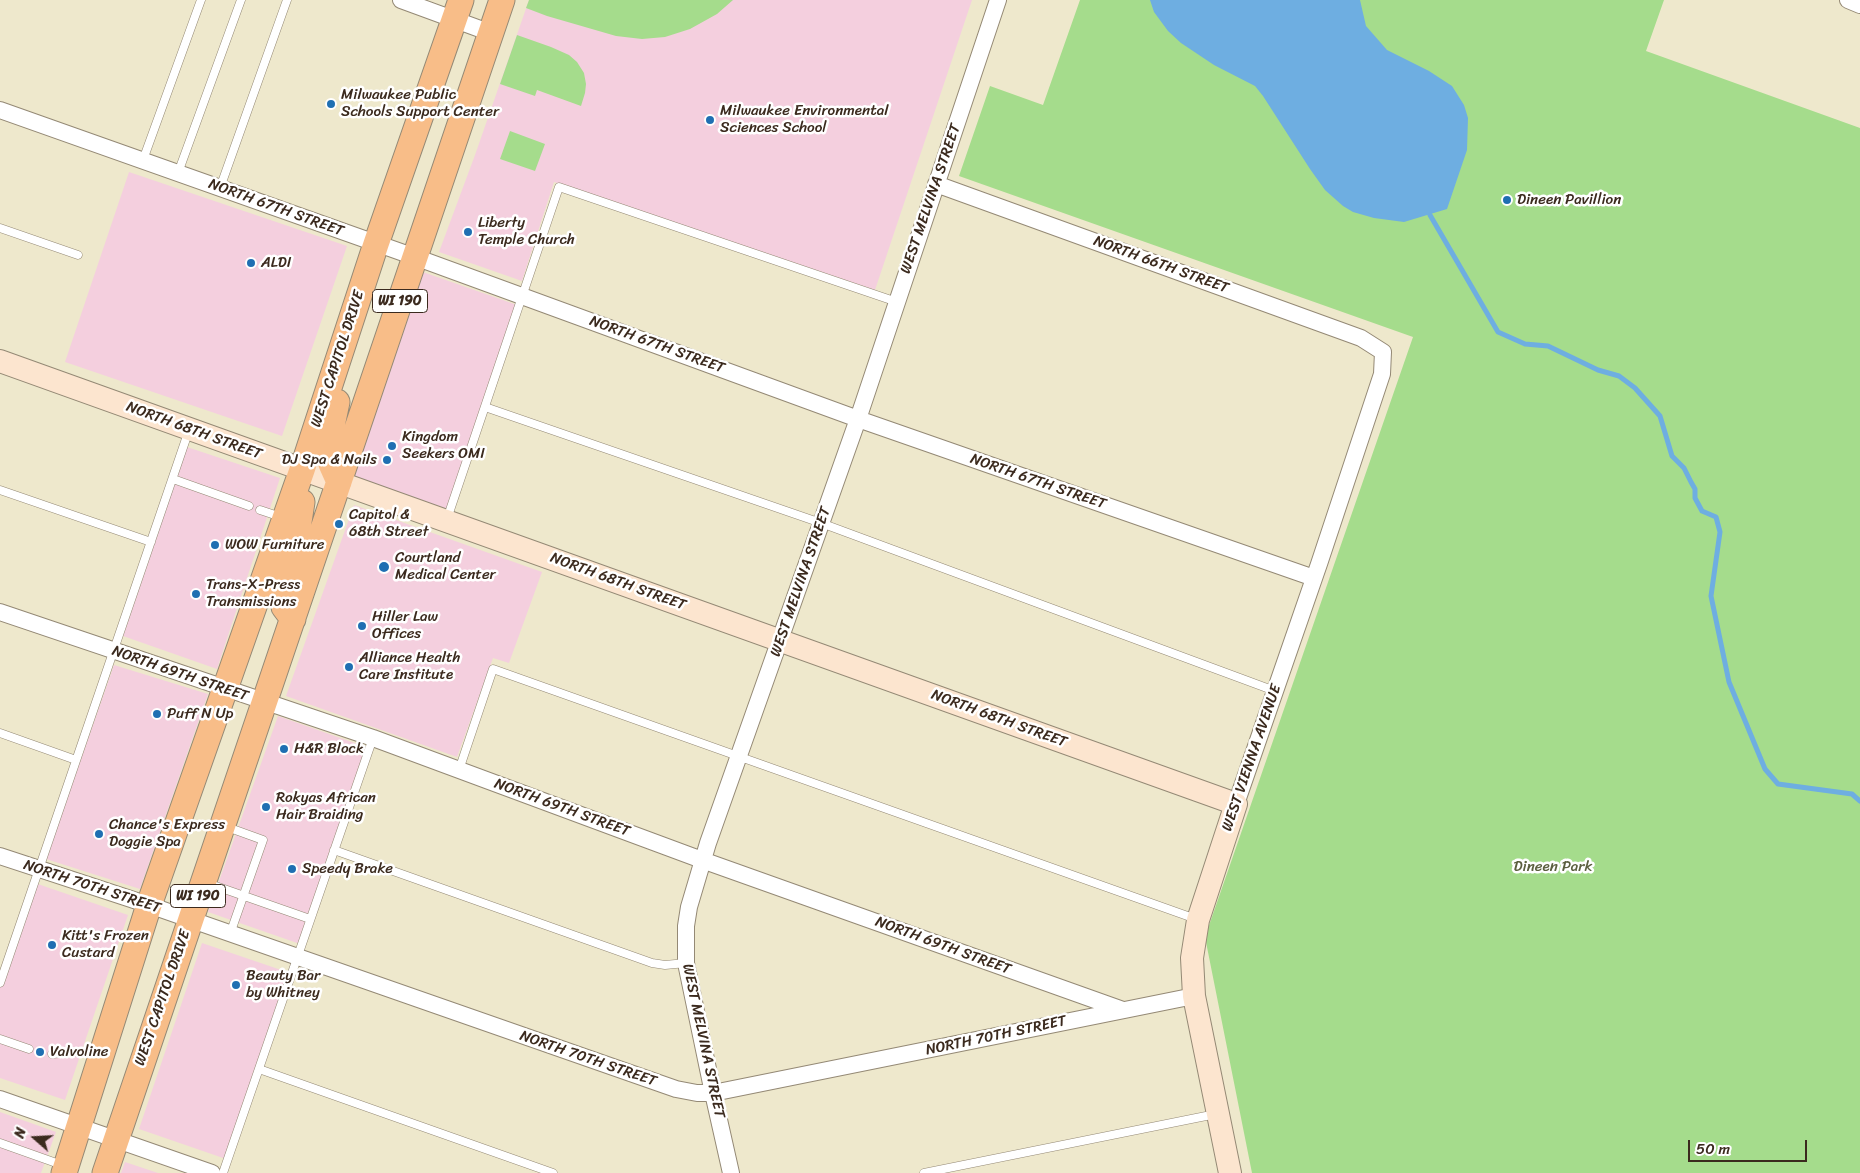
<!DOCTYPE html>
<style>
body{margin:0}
#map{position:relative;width:1860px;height:1173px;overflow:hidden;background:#eee8cc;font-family:Sriracha,sans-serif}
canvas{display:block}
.north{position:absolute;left:10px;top:1113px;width:50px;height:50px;-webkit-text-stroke:4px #fff;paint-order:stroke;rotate:289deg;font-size:14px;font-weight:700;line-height:20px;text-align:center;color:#3b2a1e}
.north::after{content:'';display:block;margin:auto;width:18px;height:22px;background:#3b2a1e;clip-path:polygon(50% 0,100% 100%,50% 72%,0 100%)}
.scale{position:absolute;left:1688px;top:1140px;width:119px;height:22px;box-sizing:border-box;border:2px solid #3b2a1e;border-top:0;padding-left:6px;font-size:15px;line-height:18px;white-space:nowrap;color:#3b2a1e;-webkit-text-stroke:4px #fff;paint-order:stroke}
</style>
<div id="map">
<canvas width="1860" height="1173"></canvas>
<div class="north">N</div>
<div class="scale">50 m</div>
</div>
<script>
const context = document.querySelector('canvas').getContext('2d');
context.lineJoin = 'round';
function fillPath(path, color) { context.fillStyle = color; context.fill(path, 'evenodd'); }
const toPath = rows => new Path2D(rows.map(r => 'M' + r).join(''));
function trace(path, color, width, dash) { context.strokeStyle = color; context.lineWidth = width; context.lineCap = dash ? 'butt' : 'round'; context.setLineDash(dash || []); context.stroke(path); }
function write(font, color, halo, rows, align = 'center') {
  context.font = font + ' Sriracha,sans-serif'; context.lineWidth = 5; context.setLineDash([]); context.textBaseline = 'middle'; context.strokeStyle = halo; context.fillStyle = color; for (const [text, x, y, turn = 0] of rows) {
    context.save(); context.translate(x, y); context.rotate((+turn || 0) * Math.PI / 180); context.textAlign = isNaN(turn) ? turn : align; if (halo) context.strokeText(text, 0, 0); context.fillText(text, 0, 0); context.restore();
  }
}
const built = toPath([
 [529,0,972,0,875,290,554,182,522,281,439,252,475,155],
 [129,172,347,246,282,436,65,362],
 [420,271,520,306,448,513,348,478],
 [187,447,280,478,217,669,123,636],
 [354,505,542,572,509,663,493,658,457,757,286,696],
 [114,665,208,694,140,889,46,859],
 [278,716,369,748,300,944,208,912],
 [32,882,128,915,65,1100,0,1078,0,976],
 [202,943,290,973,226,1159,139,1129],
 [0,1112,56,1132,41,1173,0,1173],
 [125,1162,158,1173,121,1173]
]);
const green = toPath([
 [529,0,733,0,717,14,690,29,665,37,642,39,616,36,547,16,526,8],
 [1080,0,1664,0,1646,51,1860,128,1860,1173,1252,1173,1205,937,1413,337,959,176,990,86,1043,105],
 [517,35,551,47,569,55,577,62,584,73,586,84,585,93,581,106,537,90,535,96,500,84],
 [510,131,545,144,535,171,500,159]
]);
const water = toPath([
 [1150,0,1360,0,1366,26,1387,50,1429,71,1452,86,1464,105,1468,118,1467,150,1447,209,1404,222,1374,218,1353,212,1343,206,1325,190,1310,169,1263,96,1255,86,1214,65,1181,43,1168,31,1154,12]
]);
const stream = toPath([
 [1430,215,1498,332,1525,344,1548,346,1598,370,1619,376,1635,388,1660,416,1672,456,1684,468,1691,482,1695,489,1695,498,1702,511,1716,517,1720,532,1711,596,1729,682,1765,769,1778,784,1852,794,1860,801]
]);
const lane = toPath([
 [143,160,201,0],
 [178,173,241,0],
 [220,188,287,0],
 [0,228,78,255],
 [485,407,821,523,1275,691],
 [173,479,249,506],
 [0,490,151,542],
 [260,510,281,517],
 [447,519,559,187,897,302],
 [0,733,76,760],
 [459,770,493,669,1196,919],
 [227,827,263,840,230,934],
 [334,850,652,963,665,965,686,963],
 [207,883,310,919],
 [0,983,189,430],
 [0,1039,29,1049],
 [52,1054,77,1052],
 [259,1069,553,1173],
 [0,1143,62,1165],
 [223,1173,373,738],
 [924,1173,1216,1114]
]);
const street = toPath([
 [401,0,491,33],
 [1848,0,1860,5],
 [0,110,415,257,858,419,1314,578],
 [936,184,1361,338,1383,352,1382,374,1319,564,1236,804],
 [0,612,373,738,702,860,1123,1010],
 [0,856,149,905,676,1089,697,1093,713,1093,1194,996],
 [0,1099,212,1173],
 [731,1173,713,1093,686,963,686,926,689,907,708,843,858,419,998,0]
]);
const secondary = toPath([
 [0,361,1236,804,1198,920,1192,958,1194,996,1230,1173]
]);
const primary = toPath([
 [337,402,332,426,331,464,339,482],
 [293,619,284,607,283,596,295,548,302,502],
 [64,1173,149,905,302,470,376,244,461,0],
 [105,1173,502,0]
]);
const markers = [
 [331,104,5,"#1f6fb2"],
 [710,120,5,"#1f6fb2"],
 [1507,200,5,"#1f6fb2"],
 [468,232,5,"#1f6fb2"],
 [251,263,5,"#1f6fb2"],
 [392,446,5,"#1f6fb2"],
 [387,460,5,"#1f6fb2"],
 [339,524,5,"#1f6fb2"],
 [215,545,5,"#1f6fb2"],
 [384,567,6,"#1f6fb2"],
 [196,594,5,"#1f6fb2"],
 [362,626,5,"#1f6fb2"],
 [349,667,5,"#1f6fb2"],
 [157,714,5,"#1f6fb2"],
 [284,749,5,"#1f6fb2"],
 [266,807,5,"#1f6fb2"],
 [99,834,5,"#1f6fb2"],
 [292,869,5,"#1f6fb2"],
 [52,945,5,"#1f6fb2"],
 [236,985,5,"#1f6fb2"],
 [40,1052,5,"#1f6fb2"]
];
const shields = [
 [400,301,55],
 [198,896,55]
];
const shieldNames = [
 ["WI 190",400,301],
 ["WI 190",198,896]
];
const poiNames = [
 ["Milwaukee Public",341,95],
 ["Schools Support Center",341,112],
 ["Milwaukee Environmental",720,111],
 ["Sciences School",720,128],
 ["Dineen Pavillion",1517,200],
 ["Liberty",478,223],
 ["Temple Church",478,240],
 ["ALDI",261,263],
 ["Kingdom",402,437],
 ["Seekers OMI",402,454],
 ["DJ Spa & Nails",377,460,"right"],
 ["Capitol &",349,515],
 ["68th Street",349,532],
 ["WOW Furniture",225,545],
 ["Courtland",395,558],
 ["Medical Center",395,575],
 ["Trans-X-Press",206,585],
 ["Transmissions",206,602],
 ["Hiller Law",372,617],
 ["Offices",372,634],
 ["Alliance Health",359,658],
 ["Care Institute",359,675],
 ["Puff N Up",167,714],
 ["H&R Block",294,749],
 ["Rokyas African",276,798],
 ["Hair Braiding",276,815],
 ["Chance's Express",109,825],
 ["Doggie Spa",109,842],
 ["Speedy Brake",302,869],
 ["Kitt's Frozen",62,936],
 ["Custard",62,953],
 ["Beauty Bar",246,976],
 ["by Whitney",246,993],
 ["Valvoline",50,1052]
];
const streetNames = [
 ["WEST MELVINA STREET",931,199,-71],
 ["NORTH 67TH STREET",276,208,20],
 ["NORTH 66TH STREET",1161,265,20],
 ["NORTH 67TH STREET",657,345,20],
 ["WEST CAPITOL DRIVE",338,359,-72],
 ["NORTH 68TH STREET",194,431,20],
 ["NORTH 67TH STREET",1038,482,19],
 ["NORTH 68TH STREET",618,582,20],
 ["WEST MELVINA STREET",801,582,-71],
 ["NORTH 69TH STREET",180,674,19],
 ["NORTH 68TH STREET",999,719,20],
 ["WEST VIENNA AVENUE",1252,758,-71],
 ["NORTH 69TH STREET",562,808,20],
 ["NORTH 70TH STREET",92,887,18],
 ["NORTH 69TH STREET",943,946,20],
 ["WEST CAPITOL DRIVE",163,998,-71],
 ["NORTH 70TH STREET",996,1036,-12],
 ["WEST MELVINA STREET",703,1041,78],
 ["NORTH 70TH STREET",588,1059,19]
];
const parkNames = [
 ["Dineen Park",1553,867]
];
fillPath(built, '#f4cfde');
fillPath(green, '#a5dc8c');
fillPath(water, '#6eaee1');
trace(stream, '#6eaee1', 5);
trace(lane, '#948975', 9);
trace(street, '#948975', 18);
trace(secondary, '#948975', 24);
trace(primary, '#948975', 27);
trace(lane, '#fff', 8);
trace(street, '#fff', 16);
trace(secondary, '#fce5cf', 22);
trace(primary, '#f8bd88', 25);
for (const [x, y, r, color] of markers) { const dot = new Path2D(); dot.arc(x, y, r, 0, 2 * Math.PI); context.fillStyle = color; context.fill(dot); trace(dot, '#fff', 2); }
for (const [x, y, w] of shields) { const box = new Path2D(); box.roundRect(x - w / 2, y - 11.5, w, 23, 4); context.fillStyle = '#fff'; context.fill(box); trace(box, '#3b2a1e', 1); }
write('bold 14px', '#3b2a1e', null, shieldNames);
write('15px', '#3b2a1e', '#fff', poiNames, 'left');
write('15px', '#3b2a1e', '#fff', streetNames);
write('15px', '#5b5f3f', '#fff', parkNames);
</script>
